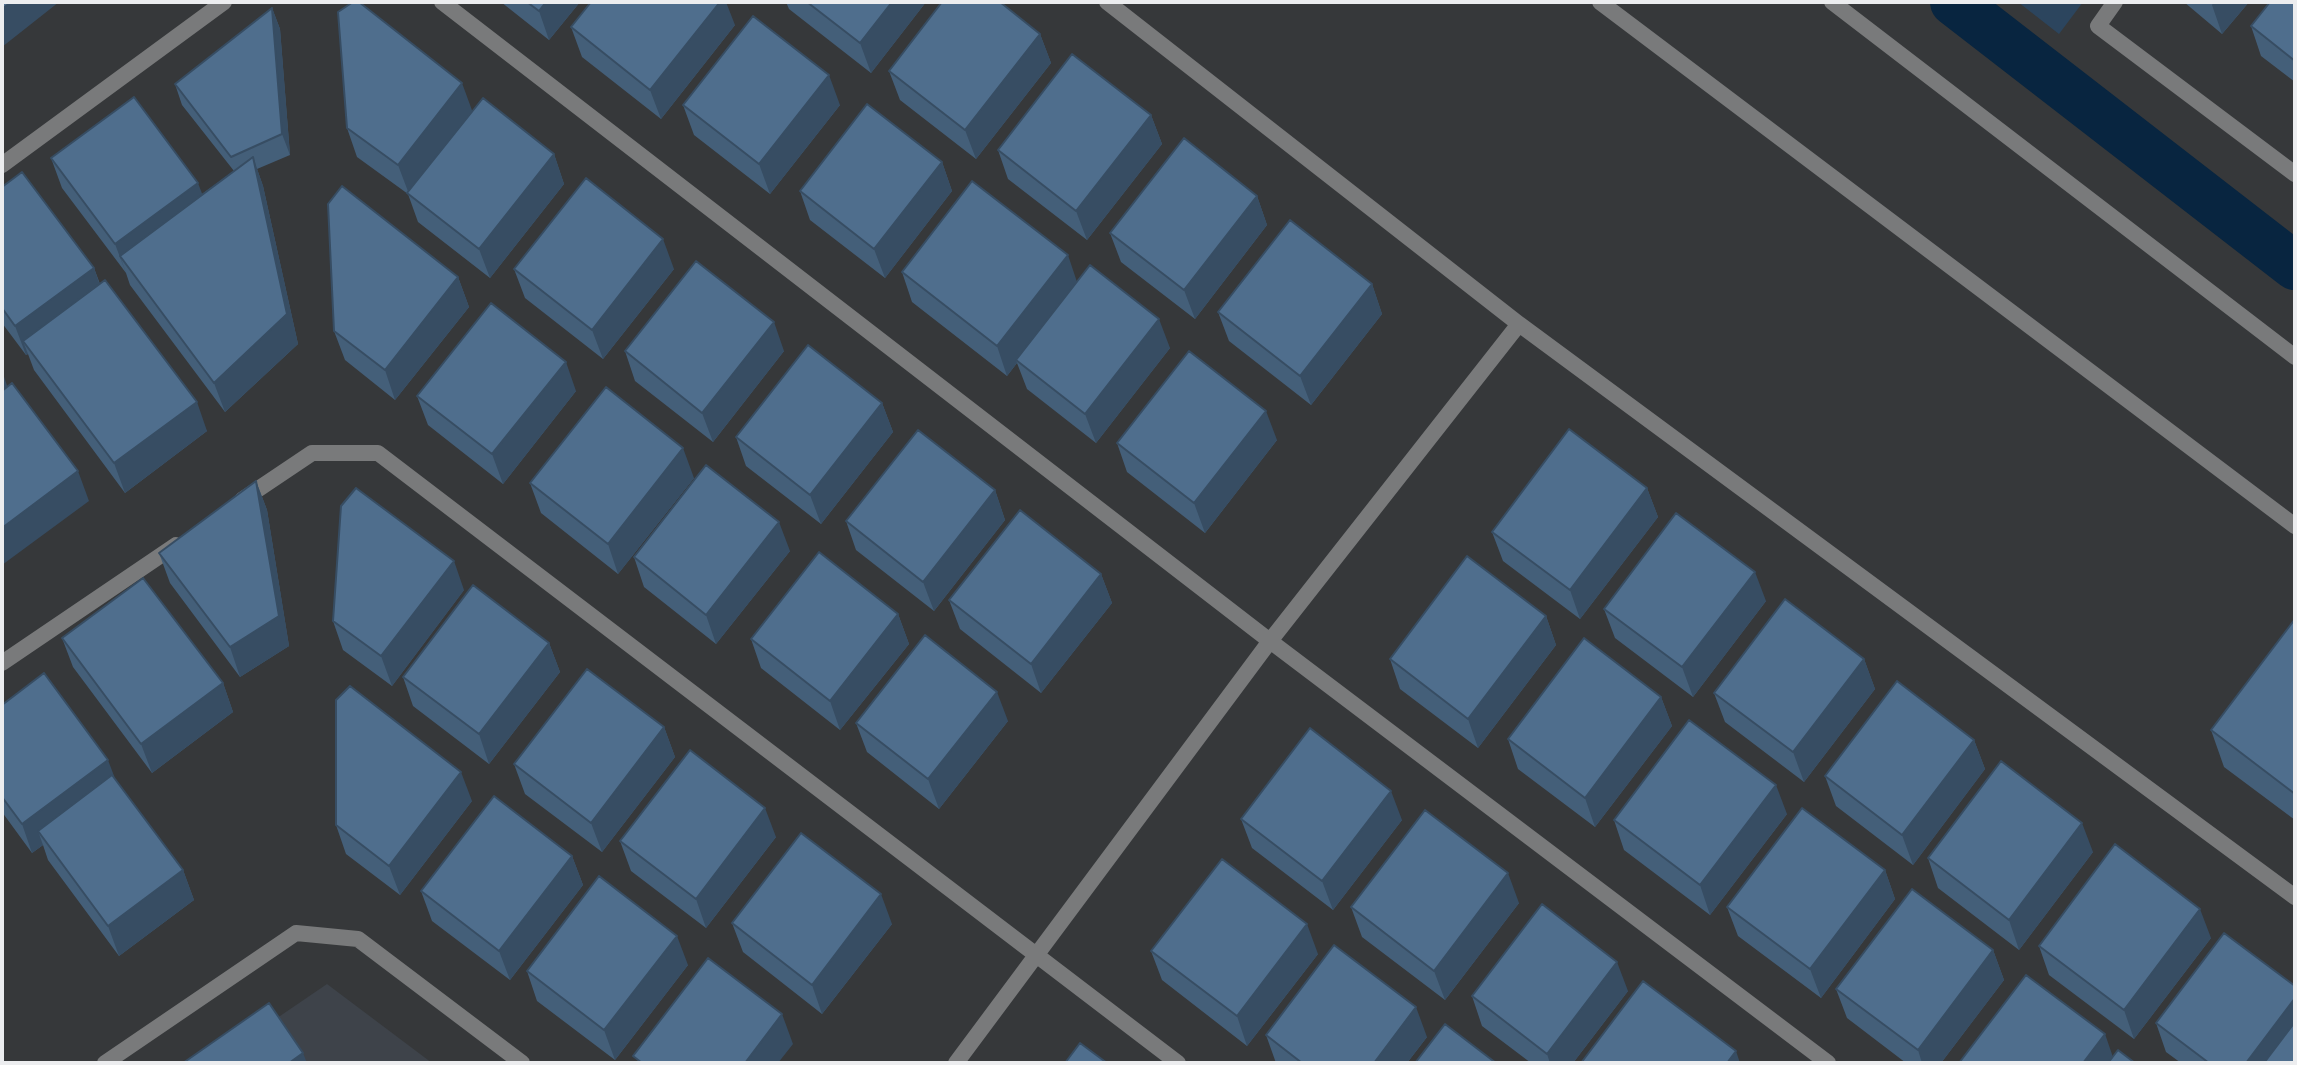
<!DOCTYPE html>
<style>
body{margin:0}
#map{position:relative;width:2297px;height:1065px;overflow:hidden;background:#36383a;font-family:Raleway,sans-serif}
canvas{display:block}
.frame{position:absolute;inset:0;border:4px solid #ecedef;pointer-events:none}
</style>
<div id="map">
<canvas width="2297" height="1065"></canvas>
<div class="frame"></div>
</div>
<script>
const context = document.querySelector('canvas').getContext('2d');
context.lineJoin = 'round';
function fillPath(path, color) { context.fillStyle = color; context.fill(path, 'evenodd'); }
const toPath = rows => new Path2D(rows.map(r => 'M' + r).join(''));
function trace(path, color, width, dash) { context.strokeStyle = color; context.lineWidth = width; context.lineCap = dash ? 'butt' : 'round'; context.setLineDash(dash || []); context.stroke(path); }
const built = toPath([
 [327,984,432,1063,211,1063]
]);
const green = toPath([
 [2018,2,2083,2,2059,34]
]);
const canal = toPath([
 [1954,2,2295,266]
]);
const service = toPath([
 [2115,2,2098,26,2295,174]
]);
const minor = toPath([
 [442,2,1270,641,1828,1063],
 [1107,2,1519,324,2295,897],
 [1600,2,2295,526],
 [1832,2,2295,357],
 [2,165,224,2],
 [242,500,312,453,378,453,1178,1063],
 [2,663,176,545],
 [105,1063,296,933,358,939,522,1063],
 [956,1063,1270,641,1519,324]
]);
const wall = toPath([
 [501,2,580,2,549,40],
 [786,2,926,2,871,73,789,9],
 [2184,2,2249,2,2222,34],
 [2295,2,2295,82,2261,56,2251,26],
 [272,8,280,29,290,155,257,169,263,186,298,344,225,412,130,285,126,273,62,188,51,158,202,194,234,171,182,105,175,84],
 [735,25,661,119,582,57,571,27],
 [1040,34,1051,63,976,159,900,100,889,71],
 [683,105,840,105,770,194,694,135],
 [472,111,554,154,564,184,490,278,418,222,408,194,357,157,347,128],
 [1151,115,1162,144,1087,240,1008,179,998,150],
 [942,162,952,191,885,278,810,220,800,191],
 [2,187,94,268,100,284,207,431,125,493,34,370,28,354,26,355,2,323],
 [1257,196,1267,225,1195,319,1121,262,1110,233],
 [514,269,674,269,603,359,525,298],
 [902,272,1077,281,1170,348,1096,443,1027,389,1017,363,1007,376,912,302],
 [458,277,469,307,395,400,345,360,334,331],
 [1372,284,1382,314,1311,405,1229,341,1218,312],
 [625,351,784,351,713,442,635,381],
 [576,391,503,484,428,425,417,396],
 [882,403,893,432,821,524,746,466,736,437],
 [1277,440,1205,533,1127,472,1117,443],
 [694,478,618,574,541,513,530,483],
 [256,481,267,510,289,646,240,677,170,583,159,553],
 [1647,488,1658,517,1580,619,1503,561,1492,532],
 [995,490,1005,520,934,611,856,550,846,521],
 [790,551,716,644,644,587,634,557],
 [1101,574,1112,603,1041,693,960,629,949,600],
 [464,590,392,686,343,650,333,621],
 [1766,601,1693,697,1615,638,1604,609],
 [898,614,909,644,840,730,761,668,751,639],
 [1546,616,1556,645,1478,748,1400,689,1390,659],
 [2295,619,2295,820,2224,767,2211,730],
 [62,638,223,683,233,712,152,773,73,667],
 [549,643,560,672,489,764,413,706,403,677],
 [1864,659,1875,689,1804,782,1725,722,1714,693],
 [1661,697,1672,726,1595,827,1518,769,1508,739],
 [2,705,115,779,183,870,194,900,119,956,48,860,43,845,32,853,2,812],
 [1008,721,939,809,867,752,856,723],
 [664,727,675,757,602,852,525,794,514,764],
 [1974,740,1985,769,1913,865,1836,806,1825,776],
 [472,801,400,895,346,854,336,825],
 [1787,814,1710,915,1624,850,1614,820],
 [1241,819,1402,820,1333,910,1252,848],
 [776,837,706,928,631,871,620,841],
 [2093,852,2019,950,1938,888,1928,858],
 [572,856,583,885,510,980,432,921,421,891],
 [1885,870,1895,899,1821,998,1738,936,1727,907],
 [1519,903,1445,1000,1362,937,1351,907],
 [732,923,892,924,822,1014,743,952],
 [2211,938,2134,1039,2049,975,2039,946],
 [1993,950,2004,980,1941,1063,1906,1063,1847,1018,1836,989],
 [1151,951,1318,954,1247,1046,1162,980],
 [688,965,615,1060,537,1001,527,971],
 [1628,991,1573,1063,1531,1063,1482,1026,1472,996],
 [2156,1023,2295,1063,2181,1063,2166,1052],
 [1266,1035,1427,1037,1407,1063,1276,1063]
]);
const shadedWall = toPath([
 [11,2,59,2,2,47,2,9],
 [546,2,580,2,549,40,539,11],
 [720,2,726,2,735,25,661,119,650,90],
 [892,2,926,2,871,73,860,43],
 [2214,2,2249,2,2222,34,2212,5],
 [272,8,280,29,290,155,282,134],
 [1040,34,1051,63,976,159,965,130],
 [829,75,840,105,770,194,759,164],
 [462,83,473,113,409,194,398,165],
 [1151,115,1162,144,1087,240,1076,211],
 [554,154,564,184,490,278,479,249],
 [253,157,263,186,298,344,225,412,214,383],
 [942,162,952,191,885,278,874,249],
 [198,183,209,212,120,256,126,273,115,244],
 [1257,196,1267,225,1195,319,1184,290],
 [663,239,674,269,603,359,592,330],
 [1068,255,1078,285,1016,360,1017,363,1007,376,997,346],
 [94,268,104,297,23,341,28,354,26,355,15,326],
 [458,277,469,307,395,400,385,370],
 [1372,284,1382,314,1311,405,1300,376],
 [1159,319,1170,348,1096,443,1085,414],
 [774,322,784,351,713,442,702,413],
 [566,362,576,391,503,484,492,454],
 [2,371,10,394,2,400],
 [197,402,207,431,125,493,114,463],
 [882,403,893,432,821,524,810,495],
 [1266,411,1277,440,1205,533,1194,503],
 [683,448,694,478,618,574,608,544],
 [78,471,89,501,2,565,2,528],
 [256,481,267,510,289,646,240,677,230,647],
 [1647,488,1658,517,1580,619,1570,590],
 [995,490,1005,520,934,611,923,582],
 [779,522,790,551,716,644,706,615],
 [454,561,464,590,392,686,381,656],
 [1755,572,1766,601,1693,697,1682,667],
 [1101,574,1112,603,1041,693,1031,664],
 [898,614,909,644,840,730,830,701],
 [1546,616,1556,645,1478,748,1468,719],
 [549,643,560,672,489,764,479,734],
 [1864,659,1875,689,1804,782,1793,752],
 [223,683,233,712,152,773,141,744],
 [997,692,1008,721,939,809,928,779],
 [1661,697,1672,726,1595,827,1585,798],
 [664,727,675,757,602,852,591,823],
 [1974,740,1985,769,1913,865,1902,835],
 [108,760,119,789,38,831,43,845,32,853,22,824],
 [461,772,472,801,400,895,389,866],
 [1776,785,1787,814,1710,915,1700,885],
 [1391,791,1402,820,1333,910,1322,881],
 [765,808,776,837,706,928,696,899],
 [2082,823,2093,852,2019,950,2009,920],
 [572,856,583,885,510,980,499,951],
 [183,870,194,900,119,956,108,926],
 [1885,870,1895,899,1821,998,1810,969],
 [1508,873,1519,903,1445,1000,1434,971],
 [881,894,892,924,822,1014,812,985],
 [2200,909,2211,938,2134,1039,2124,1010],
 [1307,924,1318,954,1247,1046,1237,1016],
 [677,936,688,965,615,1060,604,1030],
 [1993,950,2004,980,1941,1063,1922,1063,1918,1050],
 [1617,962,1628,991,1573,1063,1550,1063,1547,1054],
 [2295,998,2295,1042,2279,1063,2246,1063],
 [1416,1007,1427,1037,1407,1063,1374,1063],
 [782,1014,793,1044,778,1063,745,1063],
 [2105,1034,2115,1063,2083,1063],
 [1736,1051,1740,1063,1727,1063],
 [303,1053,307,1063,289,1063]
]);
const building = toPath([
 [2,2,11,2,2,9,2,2],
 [353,2,359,2,462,83,398,165,347,128,338,12,353,2],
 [527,2,546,2,539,11,527,2],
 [591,2,720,2,650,90,571,27,591,2],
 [807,2,892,2,860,43,807,2],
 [942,2,1000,2,1040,34,965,130,889,71,942,2],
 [2270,2,2295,2,2295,61,2251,26,2270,2],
 [272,8,282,134,231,157,175,84,272,8],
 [753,16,829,75,759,164,683,105,753,16],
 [1072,54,1151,115,1076,211,998,150,1072,54],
 [134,97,198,183,115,244,51,158,134,97],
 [483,98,554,154,479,249,407,193,483,98],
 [867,104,942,162,874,249,800,191,867,104],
 [1184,138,1257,196,1184,290,1110,233,1184,138],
 [253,157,287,314,214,383,120,256,253,157],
 [22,172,94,268,15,326,2,308,2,187,22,172],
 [586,178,663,239,592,330,514,269,586,178],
 [972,181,1068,255,997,346,902,272,972,181],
 [342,186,458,277,385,370,334,331,328,204,342,186],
 [1290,220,1372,284,1300,376,1218,312,1290,220],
 [696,261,774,322,702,413,625,351,696,261],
 [1090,265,1159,319,1085,414,1016,360,1090,265],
 [105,280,197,402,114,463,23,341,105,280],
 [491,303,566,362,492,454,417,396,491,303],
 [808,345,882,403,810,495,736,437,808,345],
 [1189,351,1266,411,1194,503,1117,443,1189,351],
 [12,383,78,471,2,528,2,391,12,383],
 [606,387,683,448,608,544,530,483,606,387],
 [1569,429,1647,488,1570,590,1492,532,1569,429],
 [918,430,995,490,923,582,846,521,918,430],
 [706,465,779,522,706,615,634,557,706,465],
 [256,481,279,616,230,647,159,553,256,481],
 [356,488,454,561,381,656,333,621,341,506,356,488],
 [1020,510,1101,574,1031,664,949,600,1020,510],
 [1676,513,1755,572,1682,667,1604,609,1676,513],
 [819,552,898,614,830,701,751,639,819,552],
 [1467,556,1546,616,1468,719,1390,659,1467,556],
 [143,578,223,683,141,744,62,638,143,578],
 [473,585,549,643,479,734,403,677,473,585],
 [1785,599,1864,659,1793,752,1714,693,1785,599],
 [2295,619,2295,794,2211,730,2295,619],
 [925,635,997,692,928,779,856,723,925,635],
 [1584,638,1661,697,1585,798,1508,739,1584,638],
 [587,669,664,727,591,823,514,764,587,669],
 [44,673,108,760,22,824,2,797,2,705,44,673],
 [1897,681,1974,740,1902,835,1825,776,1897,681],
 [350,686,461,772,389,866,336,825,336,700,350,686],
 [1689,720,1776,785,1700,885,1614,820,1689,720],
 [1310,728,1391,791,1322,881,1241,819,1310,728],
 [690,750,765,808,696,899,620,841,690,750],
 [2001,761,2082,823,2009,920,1928,858,2001,761],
 [112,775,183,870,108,926,38,831,112,775],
 [494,796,572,856,499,951,421,891,494,796],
 [1802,808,1885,870,1810,969,1727,907,1802,808],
 [1425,810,1508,873,1434,971,1351,907,1425,810],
 [801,833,881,894,812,985,732,923,801,833],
 [2115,844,2200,909,2124,1010,2039,946,2115,844],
 [1222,859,1307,924,1237,1016,1151,951,1222,859],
 [599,876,677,936,604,1030,527,971,599,876],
 [1912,889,1993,950,1918,1050,1836,989,1912,889],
 [1542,904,1617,962,1547,1054,1472,996,1542,904],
 [2224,933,2295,986,2295,998,2246,1063,2209,1063,2156,1023,2224,933],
 [1334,945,1416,1007,1374,1063,1302,1063,1266,1035,1334,945],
 [708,958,782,1014,745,1063,642,1063,633,1056,708,958],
 [2026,975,2105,1034,2083,1063,1959,1063,2026,975],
 [1643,981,1736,1051,1727,1063,1581,1063,1643,981],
 [269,1003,303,1053,289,1063,183,1063,269,1003],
 [2295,1022,2295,1063,2264,1063,2295,1022],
 [1445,1024,1496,1063,1415,1063,1445,1024],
 [1080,1043,1107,1063,1065,1063,1080,1043],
 [2118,1050,2135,1063,2108,1063,2118,1050]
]);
fillPath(built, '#3e434a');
fillPath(green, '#2c455e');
trace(canal, '#082540', 48);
trace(service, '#797a7b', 16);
trace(minor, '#797a7b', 16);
fillPath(wall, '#445f79');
fillPath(shadedWall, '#374d63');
fillPath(building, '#4f6e8d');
trace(building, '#374d63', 2);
</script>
